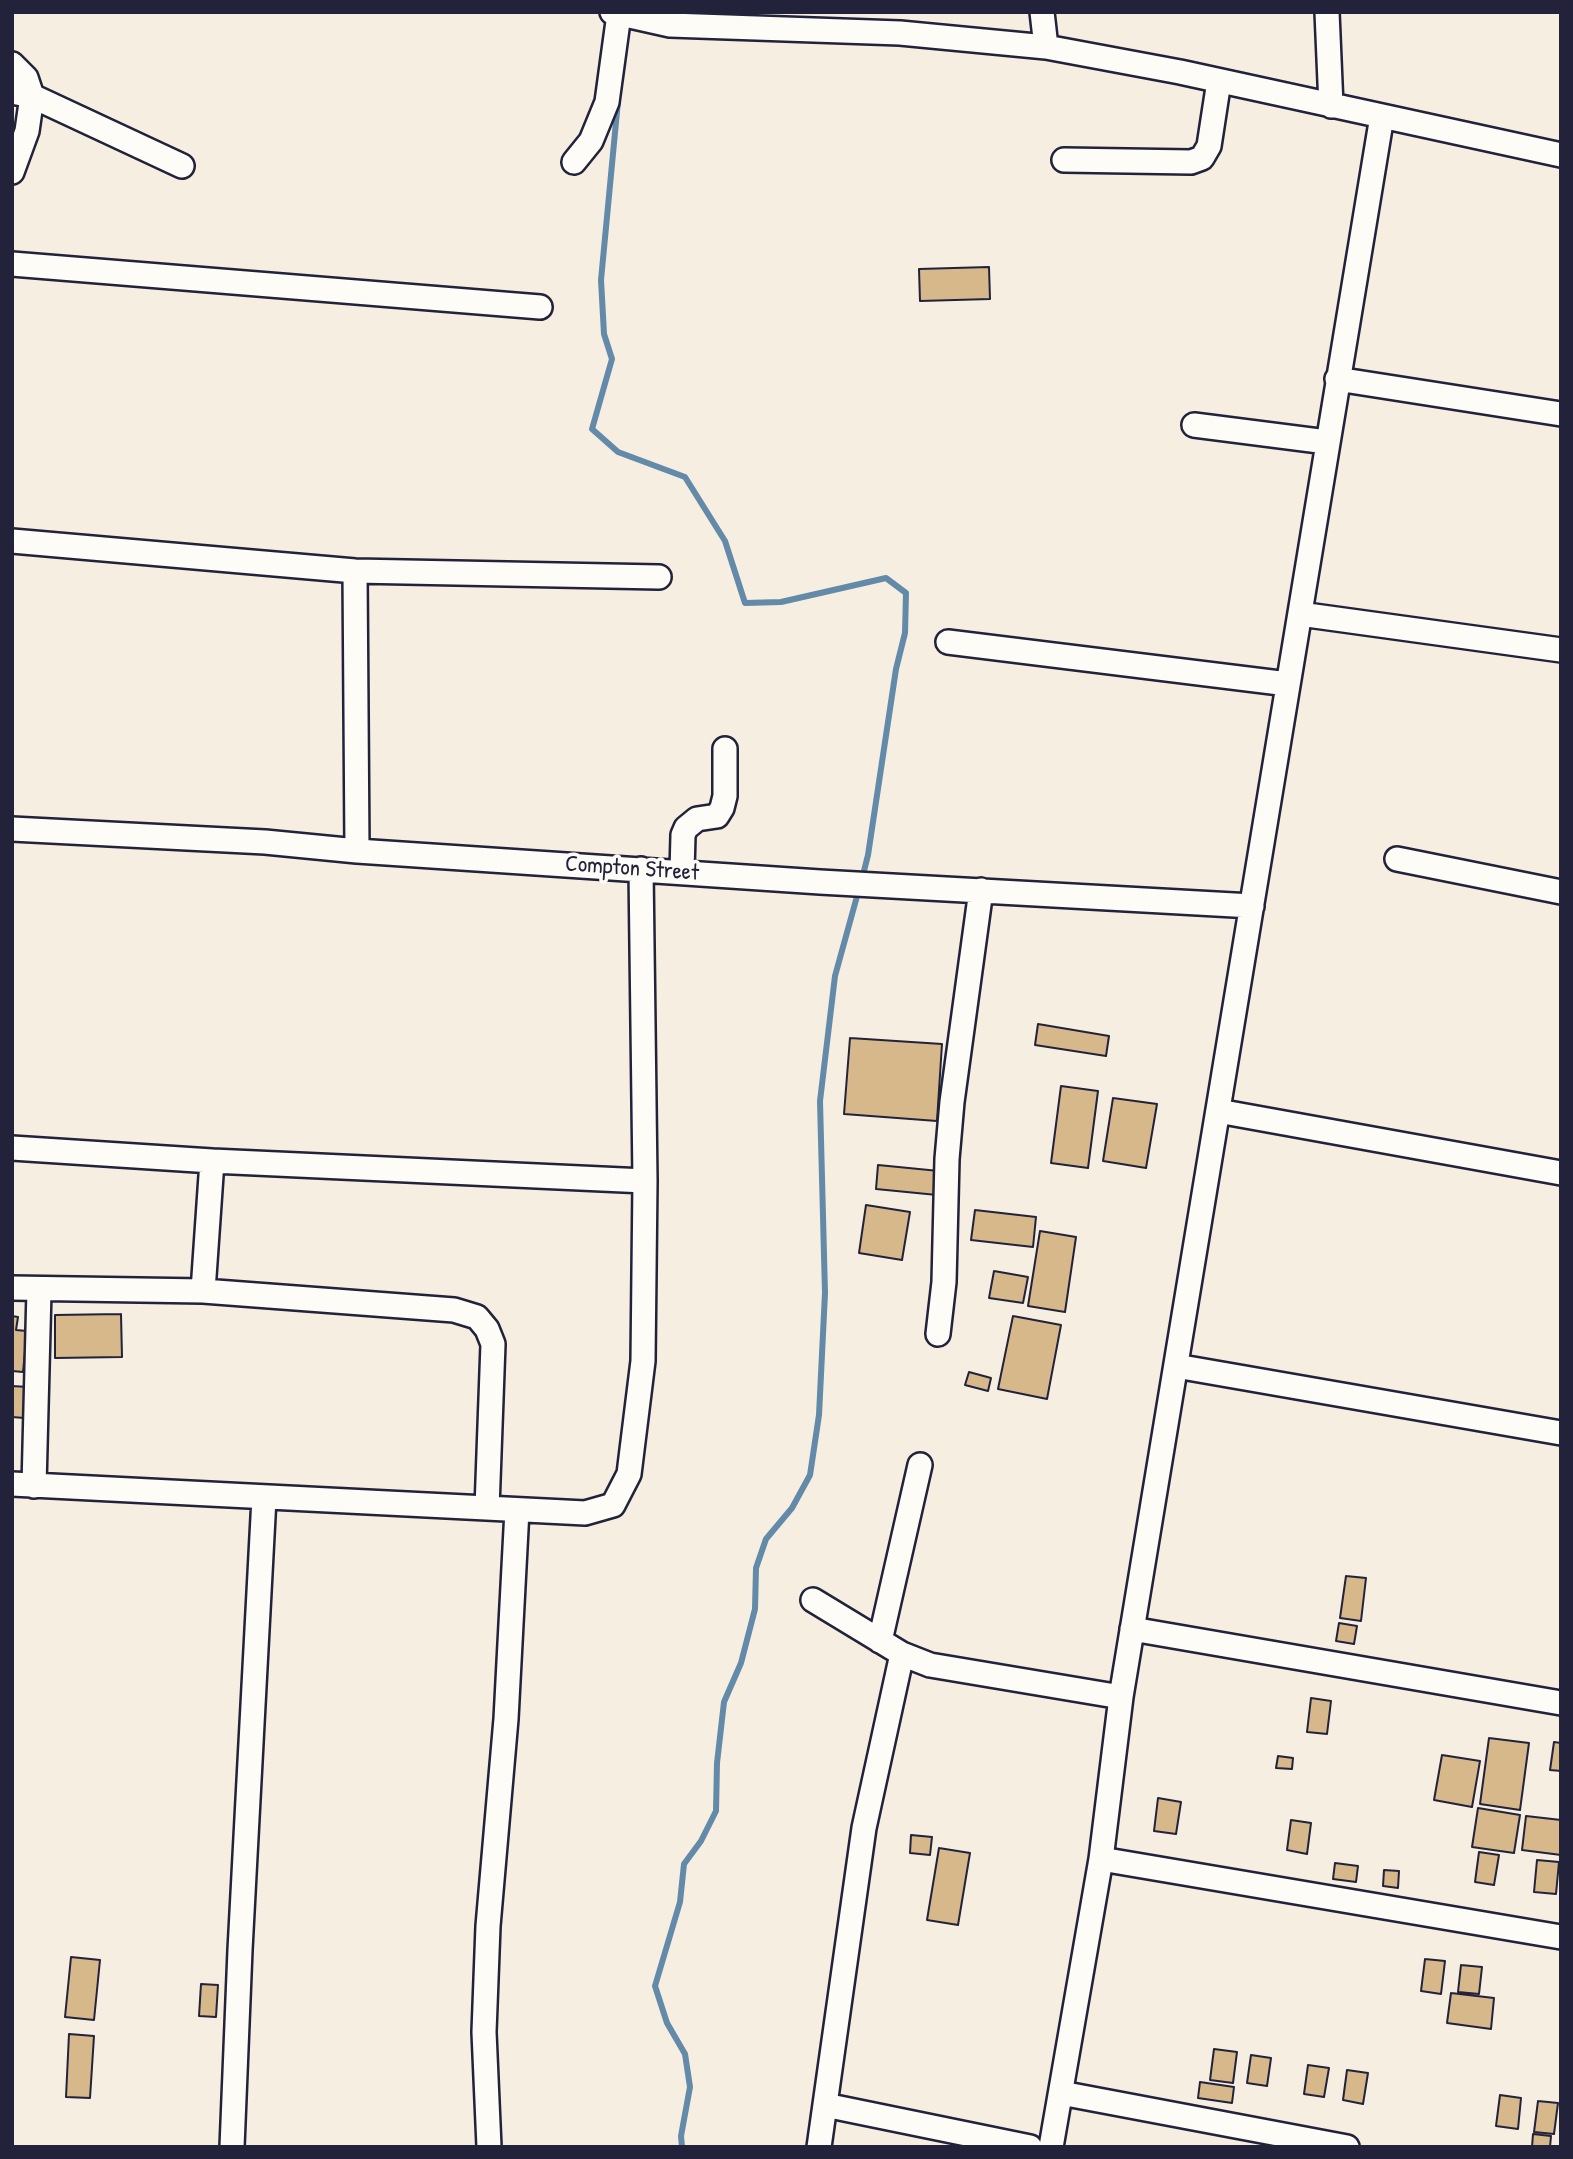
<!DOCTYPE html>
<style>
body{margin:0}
#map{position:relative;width:1573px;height:2159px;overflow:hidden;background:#f5eee1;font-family:"Patrick Hand",sans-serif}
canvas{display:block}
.frame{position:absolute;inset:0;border:14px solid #22223b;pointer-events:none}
</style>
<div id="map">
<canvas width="1573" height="2159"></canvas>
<div class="frame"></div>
</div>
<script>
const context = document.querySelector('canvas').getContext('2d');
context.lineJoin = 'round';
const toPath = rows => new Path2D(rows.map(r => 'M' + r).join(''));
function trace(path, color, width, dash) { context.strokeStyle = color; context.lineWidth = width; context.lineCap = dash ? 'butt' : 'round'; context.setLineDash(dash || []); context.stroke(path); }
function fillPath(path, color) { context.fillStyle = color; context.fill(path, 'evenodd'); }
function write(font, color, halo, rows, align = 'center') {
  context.font = font + ' "Patrick Hand",sans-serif'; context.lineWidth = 7; context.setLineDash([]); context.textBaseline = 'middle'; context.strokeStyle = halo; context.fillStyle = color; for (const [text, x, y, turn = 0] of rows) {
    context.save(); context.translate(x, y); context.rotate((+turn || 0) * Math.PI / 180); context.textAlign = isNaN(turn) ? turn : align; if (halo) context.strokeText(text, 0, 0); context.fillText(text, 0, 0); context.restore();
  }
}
const stream = toPath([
 [618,101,601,280,604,334,612,359,592,429,618,452,685,477,725,541,745,603,781,602,886,578,906,593,905,633,896,669,868,855,862,879],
 [682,2147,681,2136,690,2087,685,2054,667,2023,655,1986,680,1902,684,1864,701,1841,716,1811,717,1763,724,1702,741,1663,755,1609,756,1568,766,1539,792,1508,810,1475,819,1415,825,1293,820,1101,835,976,859,889]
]);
const building = toPath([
 [989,267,990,299,920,301,919,269,989,267],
 [1038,1024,1109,1036,1106,1056,1035,1045,1038,1024],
 [850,1038,942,1044,937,1121,844,1114,850,1038],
 [1061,1086,1098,1091,1088,1168,1051,1163,1061,1086],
 [1113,1098,1157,1104,1146,1168,1103,1161,1113,1098],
 [878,1165,939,1171,937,1195,876,1189,878,1165],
 [866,1205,910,1212,902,1260,859,1253,866,1205],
 [975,1210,1036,1217,1033,1247,971,1240,975,1210],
 [1040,1231,1076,1237,1065,1312,1028,1306,1040,1231],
 [994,1271,1028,1277,1023,1303,989,1298,994,1271],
 [121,1314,122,1357,55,1358,55,1315,121,1314],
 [12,1316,18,1317,16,1330,27,1331,23,1372,12,1371,12,1316],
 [1013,1316,1061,1325,1047,1399,998,1389,1013,1316],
 [969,1372,991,1378,988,1391,965,1385,969,1372],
 [12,1386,28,1387,24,1418,12,1417,12,1386],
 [1346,1576,1366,1578,1361,1621,1340,1618,1346,1576],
 [1339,1623,1357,1626,1354,1644,1336,1641,1339,1623],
 [1311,1698,1331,1701,1327,1734,1307,1732,1311,1698],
 [1489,1738,1529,1743,1520,1810,1480,1804,1489,1738],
 [1554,1742,1561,1743,1561,1771,1550,1770,1554,1742],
 [1442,1755,1480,1761,1472,1807,1434,1800,1442,1755],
 [1278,1756,1293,1758,1292,1769,1276,1768,1278,1756],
 [1158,1798,1181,1802,1176,1834,1154,1831,1158,1798],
 [1478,1808,1520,1815,1514,1853,1472,1847,1478,1808],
 [1526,1816,1561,1820,1561,1855,1522,1850,1526,1816],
 [1291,1820,1311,1823,1307,1854,1287,1850,1291,1820],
 [911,1835,932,1837,930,1855,910,1853,911,1835],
 [939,1848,970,1853,958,1925,927,1920,939,1848],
 [1479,1852,1499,1855,1494,1885,1475,1882,1479,1852],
 [1537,1860,1559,1862,1556,1894,1534,1892,1537,1860],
 [1335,1863,1358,1866,1356,1882,1333,1879,1335,1863],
 [1384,1870,1399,1871,1398,1888,1383,1886,1384,1870],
 [71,1957,100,1960,94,2020,65,2017,71,1957],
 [1425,1959,1445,1961,1441,1994,1421,1991,1425,1959],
 [1461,1965,1482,1967,1479,1994,1458,1992,1461,1965],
 [201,1984,218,1985,216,2017,199,2016,201,1984],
 [1451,1993,1494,1998,1491,2029,1447,2023,1451,1993],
 [69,2034,94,2036,90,2098,66,2097,69,2034],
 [1214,2049,1237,2052,1233,2083,1210,2080,1214,2049],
 [1251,2055,1271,2058,1267,2086,1247,2083,1251,2055],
 [1308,2065,1329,2068,1324,2097,1304,2094,1308,2065],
 [1347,2070,1368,2073,1363,2104,1343,2100,1347,2070],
 [1200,2082,1234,2087,1232,2103,1198,2098,1200,2082],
 [1500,2095,1521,2098,1518,2129,1496,2126,1500,2095],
 [1538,2101,1558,2103,1554,2134,1534,2132,1538,2101],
 [1533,2134,1551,2136,1550,2147,1532,2147,1533,2134]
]);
const minor = toPath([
 [612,12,670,25,900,33,1046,47,1180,72,1561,155],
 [1042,12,1046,47],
 [1327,12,1331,106],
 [12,64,26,78,32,96,27,131,12,172],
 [12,92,32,96,182,166],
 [1064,160,1191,162,1202,158,1209,146,1219,81],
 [574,162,591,141,607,102,619,14],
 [12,264,540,307],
 [1337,379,1561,414],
 [1194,425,1327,442],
 [12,541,355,571,659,577],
 [355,571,357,851],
 [1300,614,1561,650],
 [948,642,1288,684],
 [12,829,265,842,357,851,820,882,1252,906],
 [1397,859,1561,892],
 [682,872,683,835,686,828,697,819,717,816,722,808,725,796,725,749],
 [1218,1111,1561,1173],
 [12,1148,212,1161,645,1181],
 [12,1288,203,1291,454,1310,477,1317,487,1329,493,1344,487,1508],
 [203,1291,212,1161],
 [938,1334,944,1282,947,1159,952,1102,981,890],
 [1176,1366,1561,1433],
 [12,1484,585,1513,613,1505,629,1474,643,1361,645,1181,641,869],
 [34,1486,39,1290],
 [813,1600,902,1654,930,1665,1121,1697],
 [1132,1629,1561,1703],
 [880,1641,920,1465],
 [1101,1859,1561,1937],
 [1061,2093,1347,2147],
 [825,2105,1030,2147],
 [232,2147,240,1950,264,1498],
 [489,2147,484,2032,488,1926,506,1719,517,1510],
 [819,2147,864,1828,902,1654],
 [1051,2147,1101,1859,1121,1697,1382,116]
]);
const streetNames = [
 ["Compton Street",632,869,4]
];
trace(stream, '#638aa8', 6);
fillPath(building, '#d6b88a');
trace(building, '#22223b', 2);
trace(minor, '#22223b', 28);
trace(minor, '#fdfcf7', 23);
write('23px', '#22223b', '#fdfcf7', streetNames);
</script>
